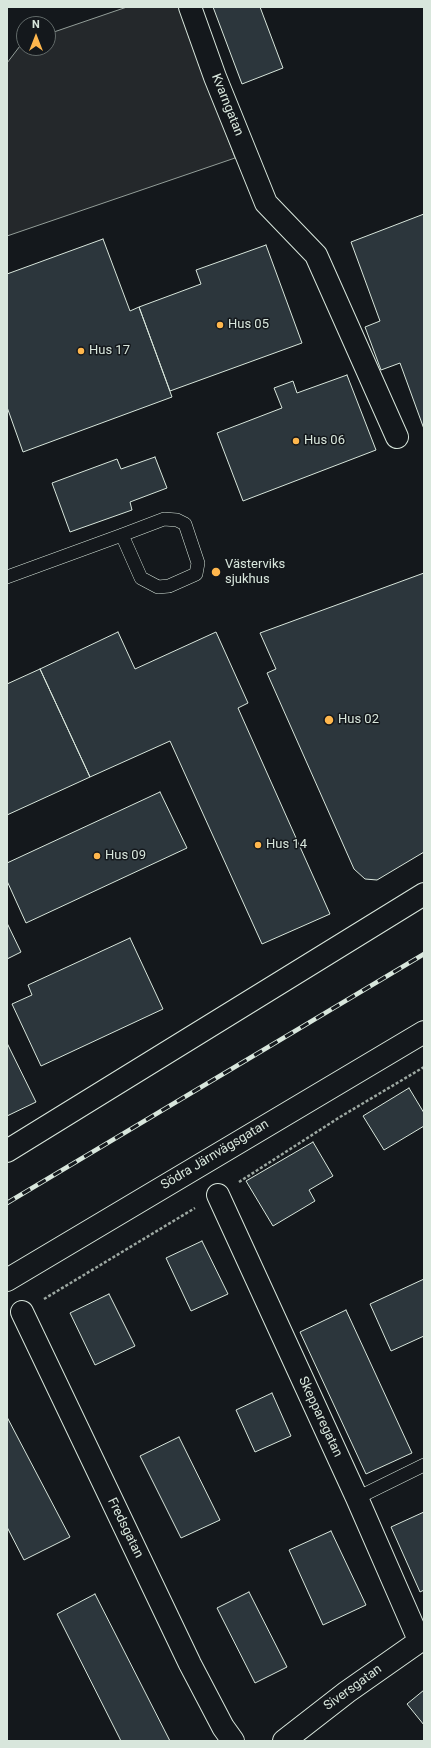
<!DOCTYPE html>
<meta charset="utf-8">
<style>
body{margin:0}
#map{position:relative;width:431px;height:1748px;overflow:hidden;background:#14181c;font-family:Roboto,sans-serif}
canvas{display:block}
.frame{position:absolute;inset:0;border:8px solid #d8e6dc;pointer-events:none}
.north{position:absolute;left:16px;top:16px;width:40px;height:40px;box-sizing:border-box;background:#14181c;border:1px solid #626a69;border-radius:50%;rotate:0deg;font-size:11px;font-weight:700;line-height:16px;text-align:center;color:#d8e6dc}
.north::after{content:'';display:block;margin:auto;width:14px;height:18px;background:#ffb74d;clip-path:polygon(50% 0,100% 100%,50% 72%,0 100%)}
</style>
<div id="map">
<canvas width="431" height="1748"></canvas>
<div class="frame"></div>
<div class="north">N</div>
</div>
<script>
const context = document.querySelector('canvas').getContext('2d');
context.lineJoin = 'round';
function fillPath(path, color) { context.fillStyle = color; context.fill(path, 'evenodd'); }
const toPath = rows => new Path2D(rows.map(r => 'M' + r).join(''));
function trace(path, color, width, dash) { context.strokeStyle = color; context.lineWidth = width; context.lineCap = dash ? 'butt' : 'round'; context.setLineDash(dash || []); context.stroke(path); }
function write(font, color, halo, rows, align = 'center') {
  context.font = font + ' Roboto,sans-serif'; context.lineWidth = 3; context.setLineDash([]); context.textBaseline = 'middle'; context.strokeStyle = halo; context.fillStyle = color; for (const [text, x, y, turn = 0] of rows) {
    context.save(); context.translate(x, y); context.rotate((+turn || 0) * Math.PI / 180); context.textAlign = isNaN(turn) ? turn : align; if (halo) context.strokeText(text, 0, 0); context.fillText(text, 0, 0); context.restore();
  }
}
const parking = toPath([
 [127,7,180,7,235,158,7,236,7,63,23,42,24,42,24,48,48,48,48,34,127,7]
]);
const building = toPath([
 [213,7,260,7,283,68,242,84,213,7],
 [424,214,424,429,400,363,381,370,365,327,380,321,351,242,424,214],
 [103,239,130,311,139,307,172,397,23,452,7,407,7,274,103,239],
 [266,245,302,343,170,391,139,307,201,284,196,270,266,245],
 [347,375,376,450,243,501,217,433,282,408,274,388,293,381,297,393,347,375],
 [155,457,167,488,130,502,132,510,70,532,52,483,117,459,121,469,155,457],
 [424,573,424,852,377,880,365,879,354,869,267,673,276,669,260,633,424,573],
 [118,632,135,669,216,632,248,703,238,708,330,914,262,944,170,741,90,777,40,669,118,632],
 [40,669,90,777,7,815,7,684,40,669],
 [160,792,187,848,26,923,7,881,7,863,160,792],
 [7,923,21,952,7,959,7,923],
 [130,938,163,1009,41,1066,12,1004,32,995,28,985,130,938],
 [7,1043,36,1102,7,1116,7,1043],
 [409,1088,424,1113,424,1126,384,1150,363,1116,409,1088],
 [313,1142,333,1176,309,1190,315,1201,273,1226,246,1181,313,1142],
 [202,1241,228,1294,191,1311,166,1258,202,1241],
 [424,1279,424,1336,391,1351,370,1304,424,1279],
 [109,1294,135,1346,95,1365,70,1313,109,1294],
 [346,1310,412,1453,366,1474,300,1332,346,1310],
 [272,1393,291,1436,255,1452,236,1410,272,1393],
 [7,1417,70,1537,24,1560,7,1527,7,1417],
 [179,1437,220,1520,181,1538,140,1456,179,1437],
 [424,1512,424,1590,420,1592,391,1527,424,1512],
 [331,1531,366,1605,323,1625,289,1550,331,1531],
 [249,1592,287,1667,255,1683,217,1608,249,1592],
 [95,1594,170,1741,121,1741,57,1614,95,1594],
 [424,1690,424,1725,407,1704,424,1690]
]);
const path = toPath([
 [239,1182,340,1117,424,1067],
 [44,1299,195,1208]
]);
const lane = toPath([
 [7,577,122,535,164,519,177,520,185,524,198,563,196,574,169,586,158,587,141,578,122,535],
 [357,1498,424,1465]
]);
const street = toPath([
 [190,7,215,77,266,203,316,255,397,437],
 [7,1151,424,894],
 [218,1195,357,1498,419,1640],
 [22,1312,190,1664,223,1727,233,1741],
 [284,1741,347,1692,424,1638]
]);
const secondary = toPath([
 [7,1280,424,1032]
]);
const rail = toPath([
 [7,1203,424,954]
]);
const markers = [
 [220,325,4,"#ffb74d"],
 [81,351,4,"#ffb74d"],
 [296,441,4,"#ffb74d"],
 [216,572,5,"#ffb74d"],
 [329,720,5,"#ffb74d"],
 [258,845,4,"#ffb74d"],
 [97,856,4,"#ffb74d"]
];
const streetNames = [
 ["Kvarngatan",227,105,68],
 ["Södra Järnvägsgatan",215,1155,-31],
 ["Skepparegatan",320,1417,65],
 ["Fredsgatan",125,1528,64],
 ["Siversgatan",353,1688,-36]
];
const poiNames = [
 ["Hus 05",228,325],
 ["Hus 17",89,351],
 ["Hus 06",304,441],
 ["Västerviks",225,565],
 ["sjukhus",225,580],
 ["Hus 02",338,720],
 ["Hus 14",266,845],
 ["Hus 09",105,856]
];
fillPath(parking, '#24282b');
trace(parking, '#939e99', 1);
fillPath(building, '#2c363c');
trace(building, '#d8e6dc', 1);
trace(lane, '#d8e6dc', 14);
trace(street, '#d8e6dc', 24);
trace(secondary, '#d8e6dc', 24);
trace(path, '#9da8a2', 2.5, [3, 2]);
trace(lane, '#14181c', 13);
trace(street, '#14181c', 22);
trace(secondary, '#14181c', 22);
trace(rail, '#d8e6dc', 4.5);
trace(rail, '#14181c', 3, [9]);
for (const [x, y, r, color] of markers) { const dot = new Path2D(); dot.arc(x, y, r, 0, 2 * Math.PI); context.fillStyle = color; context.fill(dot); trace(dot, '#14181c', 1.5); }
write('13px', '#d8e6dc', '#14181c', streetNames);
write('13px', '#d8e6dc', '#14181c', poiNames, 'left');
</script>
